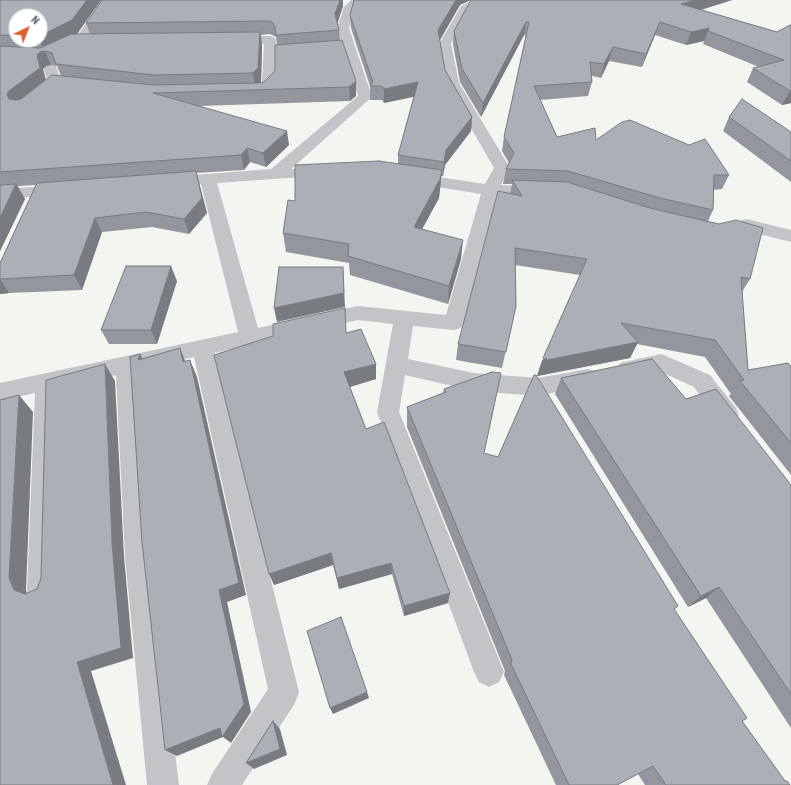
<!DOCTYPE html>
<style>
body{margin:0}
#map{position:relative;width:791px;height:785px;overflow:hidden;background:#f4f4f0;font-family:"Asap Condensed",sans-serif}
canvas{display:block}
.north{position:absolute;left:8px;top:8px;width:40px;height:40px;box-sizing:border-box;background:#fff;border:1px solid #c1c6cc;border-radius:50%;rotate:43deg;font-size:11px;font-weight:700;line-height:16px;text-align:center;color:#65717f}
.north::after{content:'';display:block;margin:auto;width:14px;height:18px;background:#d8622d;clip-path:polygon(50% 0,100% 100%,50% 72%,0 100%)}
</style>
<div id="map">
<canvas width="791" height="785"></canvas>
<div class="north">N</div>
</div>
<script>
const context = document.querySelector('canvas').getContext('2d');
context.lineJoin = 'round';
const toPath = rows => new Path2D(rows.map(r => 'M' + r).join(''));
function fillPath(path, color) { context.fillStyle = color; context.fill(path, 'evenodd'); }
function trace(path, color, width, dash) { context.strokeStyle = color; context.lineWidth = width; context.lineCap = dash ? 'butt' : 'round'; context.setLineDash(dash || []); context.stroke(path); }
const minor = toPath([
 [102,0,114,0,86,41,53,58,62,83,60,86,42,100,37,101,32,100,30,97,32,94,48,82,41,60,0,58,0,50,44,52,78,35,102,0],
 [351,0,364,0,355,8,349,28,372,97,291,169,324,167,330,169,332,172,330,175,217,183,258,328,358,306,446,315,481,194,412,183,406,181,404,178,406,175,412,173,485,184,494,168,445,83,439,44,461,6,474,0,490,0,488,2,470,10,451,44,459,83,510,168,501,185,540,187,546,188,548,192,546,196,540,197,497,195,464,323,461,328,454,330,413,326,408,359,474,373,538,378,588,369,596,371,599,377,596,383,588,385,538,396,474,391,405,375,399,412,504,672,499,682,489,687,479,682,474,672,377,412,393,324,358,320,214,353,299,692,295,703,242,785,207,785,212,774,268,689,194,357,137,370,151,556,179,785,147,785,125,556,116,375,57,388,55,590,51,600,41,604,31,600,27,590,35,393,0,401,0,383,238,332,201,184,169,187,163,185,161,182,163,179,169,177,271,169,358,96,337,28,344,7,351,0],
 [233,36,270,36,274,37,276,40,276,84,265,95,250,97,245,96,243,93,245,90,256,88,262,83,264,44,229,43,227,40,229,37,233,36],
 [63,185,69,186,71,190,69,194,0,199,0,189,63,185],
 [747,219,791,230,791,242,747,231,734,234,728,232,725,228,728,224,747,219],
 [661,354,710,375,736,408,739,415,736,422,728,424,720,422,694,387,659,371,628,377,620,375,617,369,620,363,661,354]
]);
const wall = toPath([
 [0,0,101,0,77,34,90,34,86,23,102,0,343,0,343,6,337,23,339,30,340,40,356,96,350,101,199,106,289,145,266,167,250,162,244,170,196,173,207,213,189,234,152,227,102,232,82,290,9,293,0,294,0,263,36,185,18,186,25,199,0,251],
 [16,16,40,16,40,40,16,40],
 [270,34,276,37,277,45,275,71,264,82,260,83,261,82,262,46,261,35],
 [51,65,57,66,61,76,46,80,43,69,46,66],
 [471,0,732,0,701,10,777,32,790,25,791,103,782,105,747,82,753,68,759,67,703,44,704,41,686,45,655,35,642,67,609,61,601,78,592,76,592,82,588,96,540,100,557,137,596,140,729,175,722,189,714,190,713,210,708,221,750,279,742,292,748,370,791,366,791,475,729,396,731,394,705,357,637,344,630,358,537,376,542,361,580,275,515,265,516,306,502,368,456,360,458,344,510,194,512,184,503,184,506,169,509,163,502,151,504,137,526,36,524,35,481,117,460,82,453,44,454,31],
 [460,5,440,40,445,70,472,117,471,131,445,165,443,176,441,176,440,189,439,198,422,229,461,259,448,304,350,275,349,263,286,252,283,233,295,201,398,164,398,155,414,96,384,103,382,100,370,100,370,86,351,28,350,15],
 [729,117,791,132,791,182,723,131],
 [177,281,157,344,109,344,101,330],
 [345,308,346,333,376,364,376,379,350,387,366,429,448,603,404,616,392,574,339,589,333,565,274,585,273,336],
 [561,378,686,399,791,485,791,728,706,598,688,607,555,394],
 [444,389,484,453,675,610,742,721,785,781,790,785,645,785,638,774,617,785,556,785,504,675,505,671,407,427,407,407,443,393]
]);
const shadedWall = toPath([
 [87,0,101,0,77,34,44,50,39,40,40,40,40,36],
 [340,0,343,0,343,6,336,28,335,14],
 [456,0,471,0,460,5,438,43,438,30],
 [695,0,732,0,677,17,681,4],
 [526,22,524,35,481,117,483,103],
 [660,22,655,35,642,67,646,54],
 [709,28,704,41,686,45,691,32],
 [260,32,262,46,261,82,255,87,253,73],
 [613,47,609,61,601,78,604,64],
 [45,51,51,65,46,66,43,69,46,81,16,105,9,99,7,94,40,52],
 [356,81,356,96,350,101,349,87],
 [418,82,418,96,384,103,384,89],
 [790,91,791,91,791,103,782,105],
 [472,117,471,131,445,165,443,176,444,162,446,150],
 [287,131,289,145,266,167,263,153],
 [247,148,250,162,244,170,241,155],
 [442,170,440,189,439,198,413,246,414,227],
 [196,171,207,213,189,234,184,219],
 [16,184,25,199,0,251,0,218],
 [95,218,102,232,82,290,74,275],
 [463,240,461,259,448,304,449,286],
 [171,266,177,281,157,344,151,330],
 [343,267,345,307,277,322,274,308],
 [0,279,9,293,0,294],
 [638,342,630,358,537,376,542,361],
 [180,348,187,366,183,362],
 [140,354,149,372,138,360],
 [190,360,197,377,246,595,227,602,251,712,231,743,223,737,177,756,165,750],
 [105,364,115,381,124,556,133,658,91,671,126,785,113,785,77,662,112,543],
 [376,364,376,379,346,388,344,372],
 [19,395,33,412,26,590,30,601,14,590,9,578],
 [331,553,333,565,274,585,269,574],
 [391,563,392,574,339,589,337,578],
 [719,587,706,598,688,607,701,596],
 [450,593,448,603,404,616,404,606],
 [367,692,369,698,333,714,330,708],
 [273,721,280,729,287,755,254,769,246,763]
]);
const building = toPath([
 [0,0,87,0,72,20,40,36,40,16,16,16,16,36,0,35,0,0],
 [102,0,340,0,335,14,339,30,276,35,275,26,272,22,268,21,86,23,102,0],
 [354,0,456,0,438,30,445,70,472,117,446,150,444,162,398,155,418,82,384,89,382,86,370,86,373,82,350,15,354,0],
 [471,0,695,0,681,4,777,32,790,25,791,25,791,91,790,91,753,68,784,60,708,31,709,28,691,32,660,22,646,54,613,47,604,64,590,62,592,82,534,86,557,137,595,128,596,140,622,122,630,120,689,145,705,139,729,175,714,175,713,210,660,198,568,171,506,169,514,153,504,137,529,22,526,22,483,103,462,69,454,31,471,0],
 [260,32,258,68,253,73,154,75,56,64,52,53,45,51,40,52,37,55,40,68,9,91,7,94,9,99,15,100,21,99,52,75,154,85,258,83,264,82,275,71,275,45,342,40,356,81,349,87,153,93,287,131,263,153,247,148,241,155,0,172,0,46,40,48,71,34,260,32],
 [742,99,791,132,791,161,729,117,742,99],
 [379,161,442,170,440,179,414,227,463,240,449,286,348,256,349,244,283,233,288,200,295,201,295,165,379,161],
 [196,171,202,198,184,219,146,212,95,218,74,275,0,279,0,263,37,183,196,171],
 [512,180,567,182,650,208,719,224,736,220,763,228,750,279,741,277,748,370,788,363,791,366,791,443,740,381,744,380,715,340,621,323,638,342,542,361,547,359,543,358,587,259,515,248,516,306,506,352,458,344,498,191,522,196,512,180],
 [16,184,0,218,0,185,16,184],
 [126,266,171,266,151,330,101,330,126,266],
 [279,267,343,267,344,293,274,308,279,267],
 [345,308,346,333,361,329,376,364,344,372,366,429,384,422,450,593,404,606,391,563,337,578,331,553,269,574,214,355,273,336,273,324,345,308],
 [180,348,183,362,190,360,239,583,219,590,244,704,222,737,220,728,165,750,142,542,130,357,140,354,138,360,180,348],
 [652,359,686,399,716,389,791,485,791,694,719,587,701,596,561,378,652,359],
 [105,364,112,543,121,648,77,662,113,785,0,785,0,400,19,395,9,578,14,590,25,594,37,589,41,578,46,380,105,364],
 [492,372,501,373,484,453,498,457,534,375,536,375,678,606,674,609,747,718,742,721,785,781,787,781,790,785,666,785,653,766,617,785,569,785,511,664,512,660,407,407,446,392,444,389,492,372],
 [341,617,367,692,330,708,307,631,341,617],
 [273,721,280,749,246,763,273,721]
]);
fillPath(minor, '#c2c4c8');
fillPath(wall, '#93979d');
fillPath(shadedWall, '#787b7f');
fillPath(building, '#abb0b6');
trace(building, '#787b7f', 1);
</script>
